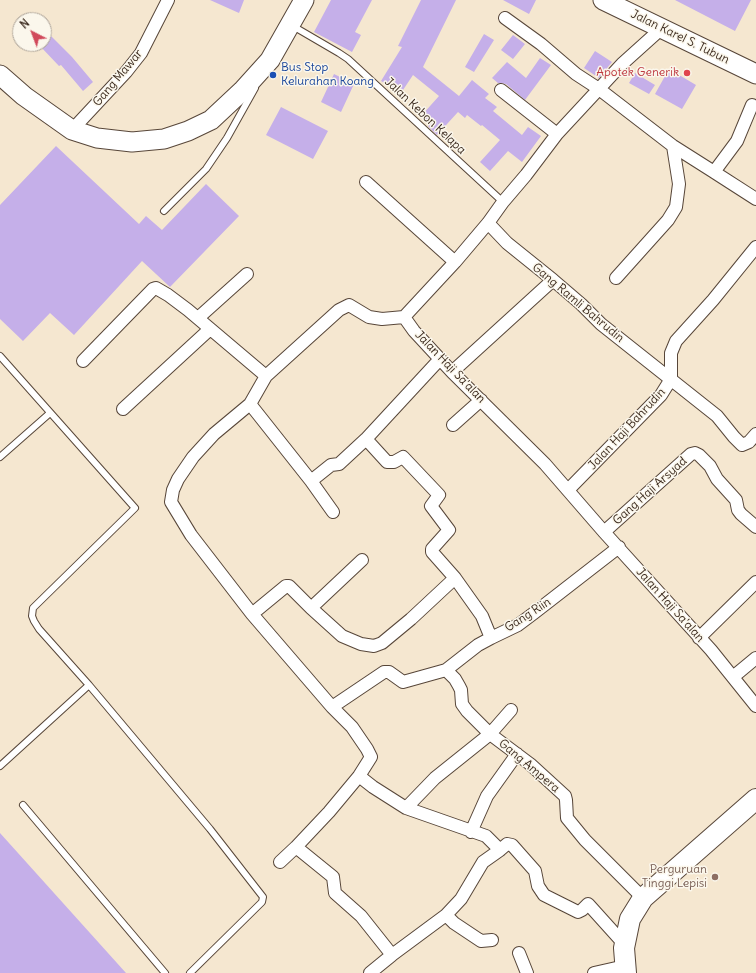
<!DOCTYPE html>
<style>
body{margin:0}
#map{position:relative;width:756px;height:973px;overflow:hidden;background:#f5e7d0;font-family:Delius,sans-serif}
canvas{display:block}
.north{position:absolute;left:12px;top:12px;width:40px;height:40px;box-sizing:border-box;background:#fbf7ec;border:1px solid #aea59a;border-radius:50%;rotate:318deg;font-size:11px;font-weight:700;line-height:16px;text-align:center;color:#3b2a1e}
.north::after{content:'';display:block;margin:auto;width:14px;height:18px;background:#d1495b;clip-path:polygon(50% 0,100% 100%,50% 72%,0 100%)}
</style>
<div id="map">
<canvas width="756" height="973"></canvas>
<div class="north">N</div>
</div>
<script>
const context = document.querySelector('canvas').getContext('2d');
context.lineJoin = 'round';
function fillPath(path, color) { context.fillStyle = color; context.fill(path, 'evenodd'); }
const toPath = rows => new Path2D(rows.map(r => 'M' + r).join(''));
function trace(path, color, width, dash) { context.strokeStyle = color; context.lineWidth = width; context.lineCap = dash ? 'butt' : 'round'; context.setLineDash(dash || []); context.stroke(path); }
function write(font, color, halo, rows, align = 'center') {
  context.font = font + ' Delius,sans-serif'; context.lineWidth = 3; context.setLineDash([]); context.textBaseline = 'middle'; context.strokeStyle = halo; context.fillStyle = color; for (const [text, x, y, turn = 0] of rows) {
    context.save(); context.translate(x, y); context.rotate((+turn || 0) * Math.PI / 180); context.textAlign = isNaN(turn) ? turn : align; if (halo) context.strokeText(text, 0, 0); context.fillText(text, 0, 0); context.restore();
  }
}
const building = toPath([
 [210,0,244,0,239,13],
 [331,0,372,0,355,32,361,35,352,52,314,32],
 [421,0,456,0,423,67,459,96,472,80,489,94,485,98,497,107,493,111,522,135,528,127,541,136,522,162,508,151,490,171,480,162,500,140,482,125,481,126,467,115,465,118,458,112,437,135,428,126,431,123,422,115,439,96,413,75,401,93,381,81,402,47,398,46],
 [503,0,536,0,529,14],
 [675,0,751,0,735,31],
 [484,34,494,40,474,72,465,67],
 [513,35,525,44,513,59,501,50],
 [51,36,72,57,93,82,83,91,61,65,59,66,40,46,44,44,44,42],
 [595,51,612,62,599,78,584,68],
 [540,58,551,65,525,100,506,84,498,83,492,78,507,62,526,78],
 [669,69,696,85,682,109,655,94],
 [635,73,655,85,649,94,629,83],
 [334,74,354,84,341,112,321,102],
 [281,107,328,131,313,159,266,135],
 [56,146,139,224,146,216,162,230,206,184,239,216,170,287,142,261,74,335,50,313,23,341,0,319,0,205],
 [0,833,126,973,0,973]
]);
const service = toPath([
 [291,25,339,53,348,59,503,202],
 [164,211,206,169,227,138,255,88],
 [0,356,135,508,33,608,32,616,34,621,39,629,89,685,0,766],
 [0,457,50,413],
 [89,685,210,829,263,897,262,902,190,973],
 [23,805,165,973]
]);
const minor = toPath([
 [505,18,541,44,576,74,599,89,673,146,714,172,737,141,752,105],
 [501,90,557,134],
 [72,130,126,72,141,53,168,0],
 [714,172,756,199],
 [366,182,455,262],
 [488,223,507,243,553,280,581,304,601,324,717,416,734,437,742,445,749,442,756,434],
 [616,278,668,220,676,207,679,184,673,146],
 [404,317,414,331,452,372,545,464,604,532,711,650,756,706],
 [404,317,455,262,488,223,503,202,526,175,557,134,622,64,662,28],
 [198,318,247,274],
 [440,359,366,439,387,462,394,462,403,457,439,495,431,506,449,530,432,549,432,552,455,578,482,616,491,638,518,625,534,613,619,547],
 [83,361,153,289,156,288,168,295,188,310,266,376],
 [452,372,553,280],
 [250,404,311,481,333,512],
 [123,409,210,329],
 [453,425,481,400],
 [311,481,331,465,339,464,366,439],
 [568,490,661,395,671,379,671,353,676,341,713,300,756,247],
 [604,532,691,454,695,453,699,455,710,466,717,479,736,500,738,510,741,514,756,527],
 [311,608,362,560],
 [252,614,286,586,289,586,311,608,342,636,361,644,374,646,382,643,411,619,455,578],
 [699,638,756,582],
 [446,670,455,679,459,686,461,690,462,704,467,711,490,734,530,764,565,796,566,800,567,818,585,840,643,898],
 [733,677,756,658],
 [332,707,384,672,389,672,403,682,446,670,478,645,491,638],
 [359,776,373,787,406,808,486,836,500,850,483,862,461,899,446,915,392,955,370,973],
 [406,808,435,778,490,734,511,710],
 [471,832,487,796,517,754],
 [500,850,507,844,512,845,535,871,538,886,544,895,578,912,582,910,588,904,589,905,625,945],
 [280,862,296,847],
 [446,915,454,923,481,941,492,940],
 [519,953,527,973],
 [392,955,361,916,335,893,333,877,296,847,329,812,359,776,371,757,367,749,352,727,332,707,252,614,191,535,171,502,173,490,178,479,193,457,214,434,250,404,266,376,339,310,349,305,369,317,382,319,404,317],
 [594,973,625,966]
]);
const primary = toPath([
 [603,0,756,74],
 [0,75,24,96,72,130,97,138,132,142,164,139,188,131,211,120,242,91,270,60,304,0]
]);
const trunk = toPath([
 [626,973,624,948,630,919,643,898,756,799]
]);
const markers = [
 [687,73,4,"#e0444e"],
 [273,75,4,"#1a4fb4"],
 [715,877,4,"#8d6e63"]
];
const streetNames = [
 ["Jalan Karel S. Tubun",680,37,26],
 ["Gang Mawar",118,78,-50],
 ["Jalan Kebon Kelapa",425,116,43],
 ["Gang Ramli Bahrudin",578,303,40],
 ["Jalan Haji Sa'alan",450,367,46],
 ["Jalan Haji Bahrudin",627,429,-47],
 ["Gang Haji Arsyad",650,491,-42],
 ["Jalan Haji Sa'alan",670,605,48],
 ["Gang Riin",528,615,-33],
 ["Gang Ampera",529,766,40]
];
const transitNames = [
 ["Bus Stop",281,68],
 ["Kelurahan Koang",281,82]
];
const healthNames = [
 ["Apotek Generik",679,73]
];
const educationNames = [
 ["Perguruan",707,870],
 ["Tinggi Lepisi",707,884]
];
fillPath(building, '#c5afe9');
trace(service, '#574639', 8);
trace(minor, '#574639', 14);
trace(primary, '#574639', 21);
trace(trunk, '#574639', 22);
trace(service, '#fff', 6);
trace(minor, '#fff', 12);
trace(primary, '#fff', 19);
trace(trunk, '#fff', 20);
for (const [x, y, r, color] of markers) { const dot = new Path2D(); dot.arc(x, y, r, 0, 2 * Math.PI); context.fillStyle = color; context.fill(dot); trace(dot, '#fbf7ec', 1.5); }
write('12px', '#3b2a1e', '#fbf7ec', streetNames);
write('12px', '#164399', '#fbf7ec', transitNames, 'left');
write('12px', '#be3a42', '#fbf7ec', healthNames, 'right');
write('12px', '#785e54', '#fbf7ec', educationNames, 'right');
</script>
